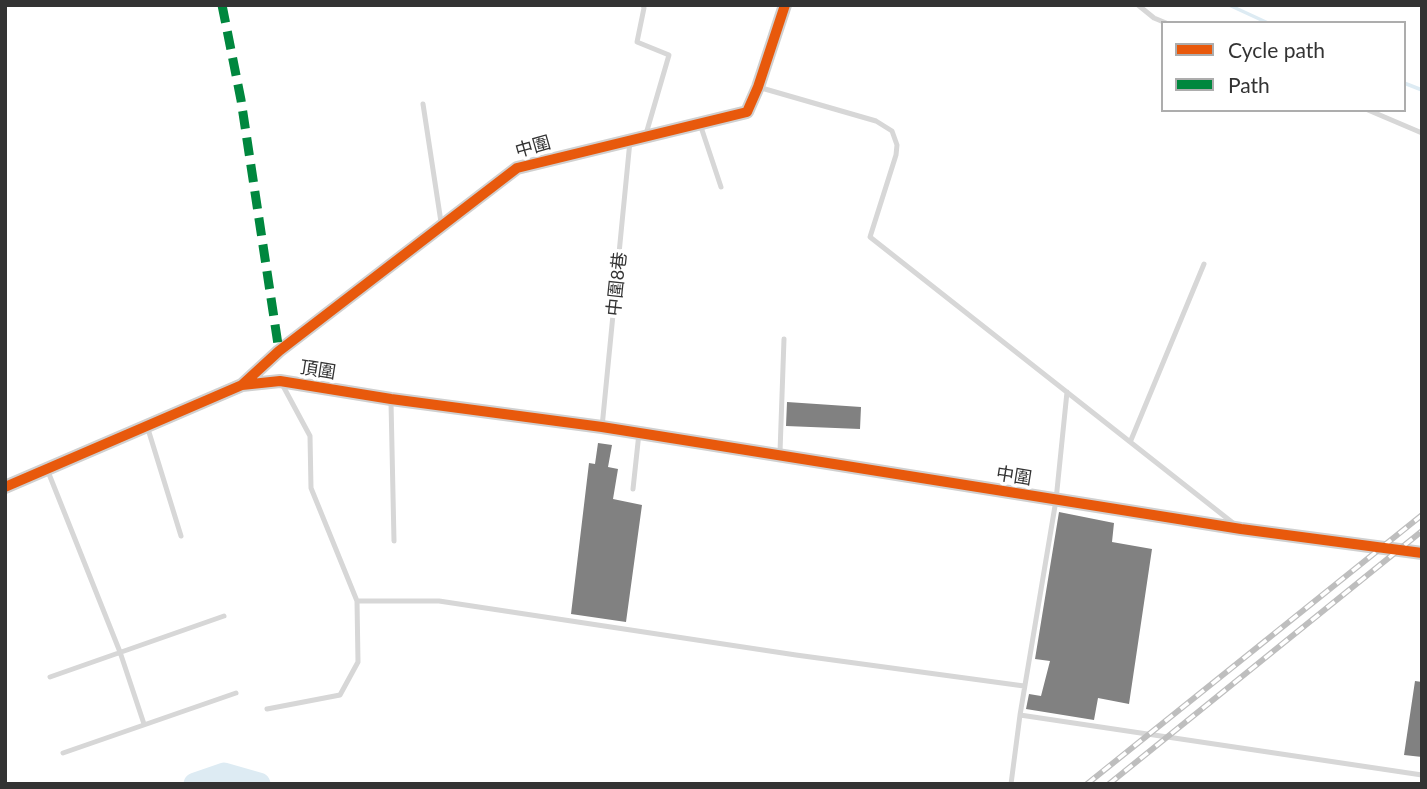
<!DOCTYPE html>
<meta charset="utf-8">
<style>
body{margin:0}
#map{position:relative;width:1427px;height:789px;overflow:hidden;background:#fff;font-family:Lato,sans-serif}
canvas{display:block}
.frame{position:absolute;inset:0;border:7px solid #333;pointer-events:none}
.legend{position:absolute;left:1161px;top:21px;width:245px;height:91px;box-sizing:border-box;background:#fff;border:2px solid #adadad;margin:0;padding:9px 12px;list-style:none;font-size:21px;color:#333}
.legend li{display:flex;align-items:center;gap:14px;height:35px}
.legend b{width:35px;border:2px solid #adadad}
</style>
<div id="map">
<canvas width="1427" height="789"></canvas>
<div class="frame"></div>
<ul class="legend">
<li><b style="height:9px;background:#e8590c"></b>Cycle path</li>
<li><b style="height:9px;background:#00873e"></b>Path</li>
</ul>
</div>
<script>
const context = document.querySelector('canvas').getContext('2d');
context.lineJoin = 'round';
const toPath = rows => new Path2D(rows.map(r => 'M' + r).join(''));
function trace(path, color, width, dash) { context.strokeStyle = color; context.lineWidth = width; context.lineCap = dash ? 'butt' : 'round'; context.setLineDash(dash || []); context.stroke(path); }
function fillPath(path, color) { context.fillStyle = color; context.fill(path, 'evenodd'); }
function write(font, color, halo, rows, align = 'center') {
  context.font = font + ' Lato,"Noto Sans TC",sans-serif'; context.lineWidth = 7; context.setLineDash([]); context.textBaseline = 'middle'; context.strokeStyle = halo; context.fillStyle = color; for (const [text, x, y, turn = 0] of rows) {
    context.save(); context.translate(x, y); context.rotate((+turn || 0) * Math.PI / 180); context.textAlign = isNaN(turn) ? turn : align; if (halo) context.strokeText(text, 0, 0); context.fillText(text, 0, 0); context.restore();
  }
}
const stream = toPath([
 [1229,5,1268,23],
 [1404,83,1422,90]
]);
const river = toPath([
 [195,784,224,774,259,784]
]);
const building = toPath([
 [787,402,861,407,860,429,786,426],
 [598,443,612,445,608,467,618,469,613,499,642,505,626,622,571,614,589,463,595,464],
 [1059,512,1114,523,1112,542,1152,549,1129,704,1098,698,1094,720,1026,709,1029,694,1041,696,1050,661,1035,659],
 [1415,681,1422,682,1422,757,1404,755]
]);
const lane = toPath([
 [643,5,644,8,637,42,669,55,646,134],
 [1138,5,1154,18,1166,23],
 [758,87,876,121,892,131,897,145,896,155,870,237,1233,523],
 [423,104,441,222],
 [1368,110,1422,133],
 [700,124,721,187],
 [391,402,394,541],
 [602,427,630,141],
 [148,429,181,536],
 [1131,440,1204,264],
 [780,452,784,339],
 [47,469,120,652,144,724],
 [633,489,639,433],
 [357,601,439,601,796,655,1024,686],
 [50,677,224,616],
 [267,709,340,695,358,662,357,601,311,488,310,436,282,384],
 [1020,715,1056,500,1067,392],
 [63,753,236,693],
 [1011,784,1020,715,1422,775]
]);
const secondary = toPath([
 [242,385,279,351,517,168,747,112,758,87,785,5],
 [5,487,242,385,280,381,391,399,602,427,1241,529,1422,553]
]);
const rail = toPath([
 [1087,784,1422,515],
 [1109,784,1422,531]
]);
const quiet = toPath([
 [222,5,241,100,279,351]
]);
const cycleway = toPath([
 [242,385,279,351,517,168,747,112,758,87,785,5],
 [5,487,242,385,280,381,391,399,602,427,1241,529,1422,553]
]);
const streetNames = [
 ["中圍",533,147,-16],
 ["中圍8巷",617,284,-84],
 ["頂圍",318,370,9],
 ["中圍",1014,476,9]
];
trace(stream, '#ddebf3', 3.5);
trace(river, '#ddebf3', 23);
fillPath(building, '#818181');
trace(lane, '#d7d7d7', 5);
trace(secondary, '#d0d0d0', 14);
trace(rail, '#bebebe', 6);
trace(rail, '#fff', 3.5, [10]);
trace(quiet, '#00873e', 9, [18, 9]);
trace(cycleway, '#e8590c', 10);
write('18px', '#333', '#fff', streetNames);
</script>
